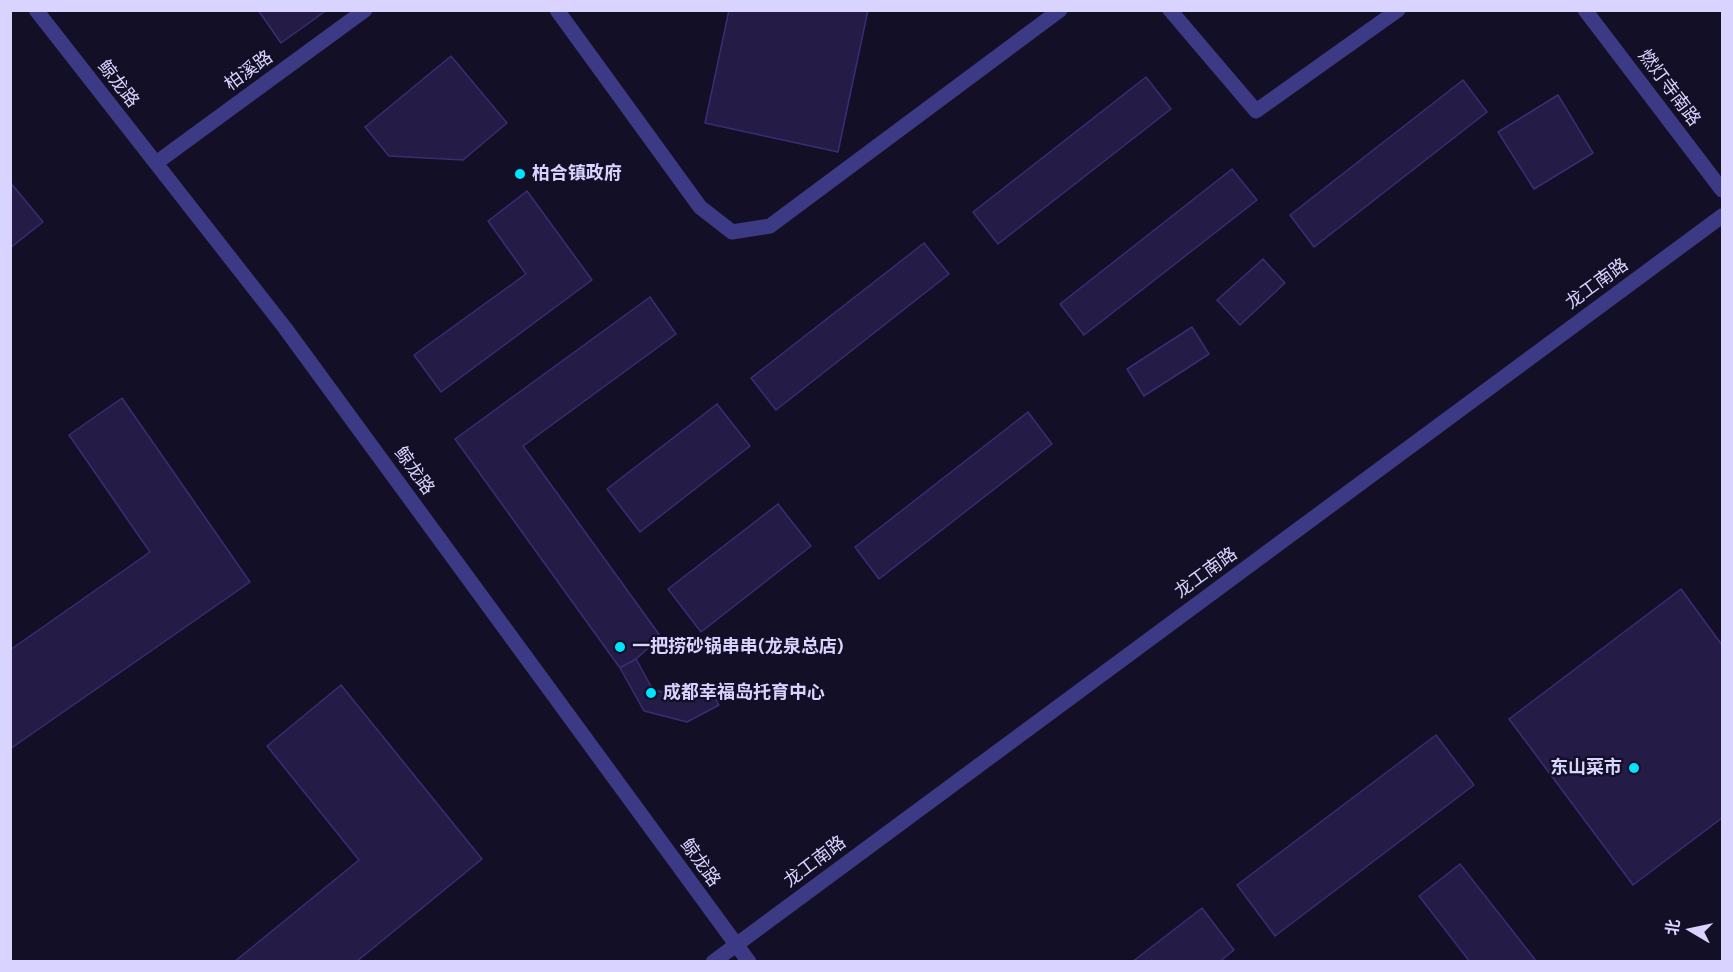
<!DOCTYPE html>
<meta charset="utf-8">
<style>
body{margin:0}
#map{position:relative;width:1733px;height:972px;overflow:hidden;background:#130f26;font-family:Figtree,"Noto Sans SC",sans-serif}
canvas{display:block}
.frame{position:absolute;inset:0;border:12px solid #d9d4ff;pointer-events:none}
.north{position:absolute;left:1661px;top:900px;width:60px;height:60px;-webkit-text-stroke:4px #130f26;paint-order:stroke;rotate:279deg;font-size:16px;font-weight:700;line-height:24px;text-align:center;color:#d9d4ff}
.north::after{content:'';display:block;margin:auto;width:21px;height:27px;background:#d9d4ff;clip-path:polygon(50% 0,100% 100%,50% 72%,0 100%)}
</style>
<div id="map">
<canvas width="1733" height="972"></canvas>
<div class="frame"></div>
<div class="north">北</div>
</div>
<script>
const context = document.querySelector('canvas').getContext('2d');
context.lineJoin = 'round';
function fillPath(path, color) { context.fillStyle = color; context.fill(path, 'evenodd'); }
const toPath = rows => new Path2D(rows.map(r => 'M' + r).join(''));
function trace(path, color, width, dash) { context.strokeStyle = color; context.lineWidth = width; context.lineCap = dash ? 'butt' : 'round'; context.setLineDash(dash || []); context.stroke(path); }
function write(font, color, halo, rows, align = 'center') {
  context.font = font + ' Figtree,"Noto Sans SC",sans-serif'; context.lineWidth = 4.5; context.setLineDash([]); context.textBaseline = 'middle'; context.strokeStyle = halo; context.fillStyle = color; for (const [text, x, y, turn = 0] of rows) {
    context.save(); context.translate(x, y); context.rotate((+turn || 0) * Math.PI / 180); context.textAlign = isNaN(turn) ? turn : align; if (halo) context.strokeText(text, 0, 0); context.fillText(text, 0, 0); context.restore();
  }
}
const building = toPath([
 [258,10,327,10,281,43,258,10],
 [729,10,868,10,838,152,705,123,729,10],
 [451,56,507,123,463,160,389,156,365,127,451,56],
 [1146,77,1171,109,998,244,973,212,1146,77],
 [1463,80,1487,112,1314,247,1290,215,1463,80],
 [1558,95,1593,153,1534,189,1498,132,1558,95],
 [1232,169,1257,200,1084,335,1060,304,1232,169],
 [10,182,43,222,10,248,10,182],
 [527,191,592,280,441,392,414,355,526,274,488,221,527,191],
 [924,243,949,274,776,410,751,378,924,243],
 [1263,259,1285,283,1240,325,1217,300,1263,259],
 [650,297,676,334,523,446,661,637,636,659,620,668,455,439,650,297],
 [1192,327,1209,354,1144,396,1127,369,1192,327],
 [122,398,250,582,10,749,10,650,150,552,69,435,122,398],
 [717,404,750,446,640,532,607,489,717,404],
 [1028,412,1052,444,879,579,855,547,1028,412],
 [778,504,811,546,701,632,668,589,778,504],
 [1681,589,1722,645,1722,818,1633,885,1509,719,1681,589],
 [636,659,653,690,684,696,707,683,719,705,687,722,644,711,620,668,636,659],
 [341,685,482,859,356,962,234,962,359,860,267,746,341,685],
 [1436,735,1474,785,1275,936,1237,885,1436,735],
 [1460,864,1537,962,1470,962,1419,896,1460,864],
 [1202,908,1234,950,1219,962,1132,962,1202,908]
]);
const minor = toPath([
 [36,10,285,328,749,962],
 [557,10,700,207,732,232,770,226,1060,10],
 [1170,10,1256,111,1398,10],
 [1585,10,1722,190],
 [156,163,365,10],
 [713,962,1722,216]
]);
const markers = [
 [520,174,6,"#00e5ff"],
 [620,647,6,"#00e5ff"],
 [651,693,6,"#00e5ff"],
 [1634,768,6,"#00e5ff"]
];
const streetNames = [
 ["柏溪路",249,71,-36],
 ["鲸龙路",118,84,52],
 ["燃灯寺南路",1669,88,53],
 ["龙工南路",1597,284,-36],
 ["鲸龙路",414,471,54],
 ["龙工南路",1206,573,-36],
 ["龙工南路",815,862,-37],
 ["鲸龙路",700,863,54]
];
const poiNames = [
 ["柏合镇政府",532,174],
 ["一把捞砂锅串串(龙泉总店)",632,647],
 ["成都幸福岛托育中心",663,693],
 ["东山菜市",1622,768,"right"]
];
fillPath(building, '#241b47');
trace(building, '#3b2d73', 1.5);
trace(minor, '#3d3a85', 15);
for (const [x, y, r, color] of markers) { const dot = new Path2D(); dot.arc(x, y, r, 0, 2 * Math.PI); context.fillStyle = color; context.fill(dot); trace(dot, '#130f26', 2); }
write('18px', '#d9d4ff', '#130f26', streetNames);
write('bold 18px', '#d9d4ff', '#130f26', poiNames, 'left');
</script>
